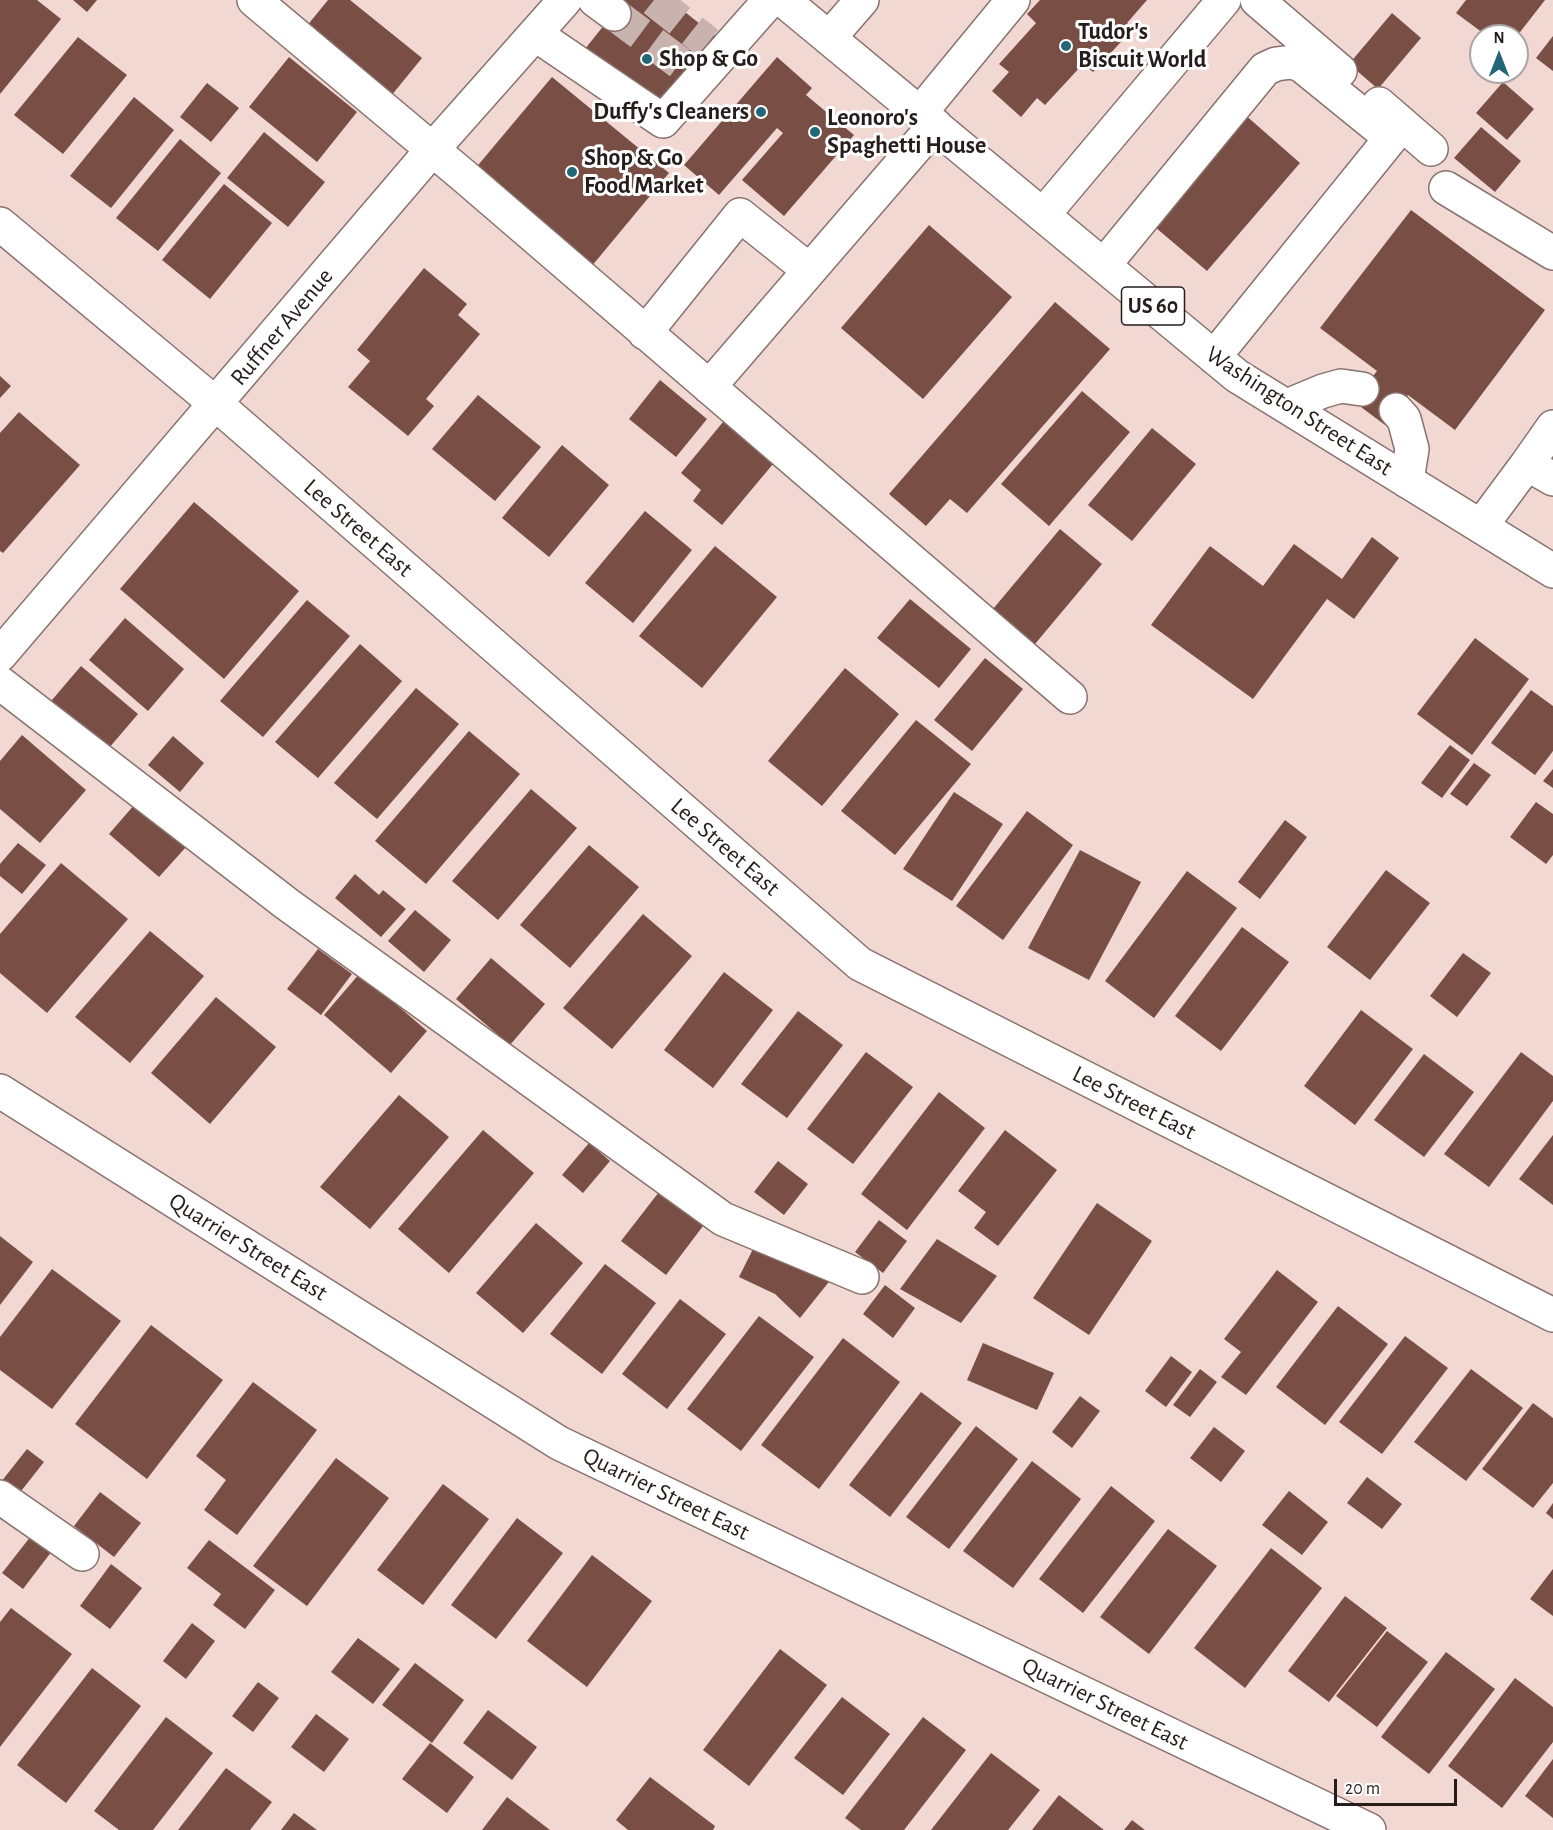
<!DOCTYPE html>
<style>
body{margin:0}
#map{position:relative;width:1553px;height:1830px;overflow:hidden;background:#f1d8d3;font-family:"Alegreya Sans",sans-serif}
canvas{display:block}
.north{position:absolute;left:1469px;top:24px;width:60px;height:60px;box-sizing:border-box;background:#fff;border:2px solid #a8a5a4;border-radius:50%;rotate:0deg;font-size:16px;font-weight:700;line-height:24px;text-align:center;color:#261d1b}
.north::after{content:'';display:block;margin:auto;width:21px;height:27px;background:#267;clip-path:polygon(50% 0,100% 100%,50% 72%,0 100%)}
.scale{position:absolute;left:1334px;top:1779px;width:123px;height:27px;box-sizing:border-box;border:3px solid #261d1b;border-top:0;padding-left:8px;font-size:18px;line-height:21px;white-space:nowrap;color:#261d1b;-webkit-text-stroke:4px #fff;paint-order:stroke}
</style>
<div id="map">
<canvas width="1553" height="1830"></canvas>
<div class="north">N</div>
<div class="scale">20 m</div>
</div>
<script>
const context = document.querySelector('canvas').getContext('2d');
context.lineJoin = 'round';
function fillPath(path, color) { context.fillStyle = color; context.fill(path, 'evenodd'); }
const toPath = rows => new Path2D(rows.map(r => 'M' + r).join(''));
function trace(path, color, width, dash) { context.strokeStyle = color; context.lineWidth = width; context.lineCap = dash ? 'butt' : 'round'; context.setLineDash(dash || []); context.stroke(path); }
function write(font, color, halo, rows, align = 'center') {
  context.font = font + ' "Alegreya Sans",sans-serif'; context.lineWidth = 6; context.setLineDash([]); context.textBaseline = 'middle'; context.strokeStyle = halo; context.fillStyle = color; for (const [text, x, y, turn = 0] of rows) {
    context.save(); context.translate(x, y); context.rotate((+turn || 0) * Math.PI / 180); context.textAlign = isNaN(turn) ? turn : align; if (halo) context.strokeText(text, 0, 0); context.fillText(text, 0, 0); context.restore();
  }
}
const building = toPath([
 [0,0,37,0,61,19,0,94],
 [73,0,97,0,87,12],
 [328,0,350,0,422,58,391,96,306,27],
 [624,0,670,0,715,36,658,107,585,49],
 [1040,0,1147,0,1127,23,1133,29,1093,72,1083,64,1045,105,1037,98,1021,117,992,91,1009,72,999,64,1036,23,1027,14],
 [1466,0,1545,0,1517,36,1487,36,1456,13],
 [1392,13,1421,38,1378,89,1349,64],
 [1553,36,1553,71,1536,58],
 [78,37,127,75,63,154,14,115],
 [289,57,357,112,317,162,249,107],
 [777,57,812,88,806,95,854,135,784,216,742,180,783,133,777,128,719,195,684,165],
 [552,77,669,173,591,267,474,170],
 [1503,82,1534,109,1507,140,1476,113],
 [207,83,239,108,211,142,180,117],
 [134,97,174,130,111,208,70,176],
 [1243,113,1300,163,1207,271,1149,222],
 [1481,127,1521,161,1495,192,1454,158],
 [264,132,325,182,288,227,227,178],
 [180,139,221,173,158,251,116,218],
 [224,184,272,223,210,299,162,260],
 [1411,210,1545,310,1455,430,1408,395,1385,425,1353,401,1377,371,1320,328],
 [929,225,1012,297,923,399,841,328],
 [424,268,467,304,458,315,480,334,426,399,434,406,408,436,348,387,370,361,357,350],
 [1055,302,1110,349,967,513,950,499,926,526,889,494],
 [0,376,11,386,0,398],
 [660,380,707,419,676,457,629,419],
 [1082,391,1130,432,1049,526,1001,484],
 [478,395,541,447,495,501,432,449],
 [19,412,80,465,3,553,0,551,0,433],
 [723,422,773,464,722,525,693,501,701,490,681,473],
 [1152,428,1196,464,1132,541,1088,505],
 [562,445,609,485,549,557,502,518],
 [194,502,299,591,224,679,120,589],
 [645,511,692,550,633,623,585,583],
 [1060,529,1102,564,1035,644,993,609],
 [1372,537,1399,558,1354,619,1327,599,1253,699,1151,625,1210,546,1263,586,1294,544,1342,579],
 [715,546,777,597,702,688,639,636],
 [910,599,971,649,939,688,877,638],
 [307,600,350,636,263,737,220,701],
 [125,618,184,669,148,711,89,660],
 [1475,638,1529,679,1472,755,1417,714],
 [360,644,402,681,318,778,275,742],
 [985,658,1023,689,972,751,934,720],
 [81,666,138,714,103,755,46,707],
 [845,668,899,714,822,806,768,761],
 [416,688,459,724,377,819,334,783],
 [1531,690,1553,706,1553,751,1535,775,1491,743],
 [916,720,971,764,895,855,841,811],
 [469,731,520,774,426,884,375,841],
 [22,735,86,790,40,843,0,809,0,761],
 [173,736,204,763,180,792,148,765],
 [1450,745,1470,760,1442,798,1421,783],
 [1474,763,1491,775,1467,806,1450,794],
 [1553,769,1553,788,1543,781],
 [531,789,577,828,498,920,452,881],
 [954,792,1003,824,952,901,903,869],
 [1536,802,1553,814,1553,855,1546,864,1510,837],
 [135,804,186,847,159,877,109,834],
 [1027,811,1073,845,1003,940,956,906],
 [1285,820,1307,837,1260,899,1238,882],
 [18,843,46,865,22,894,0,876,0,864],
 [589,845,639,887,570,968,520,925],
 [1080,850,1141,882,1089,980,1028,948],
 [61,863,128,919,47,1013,0,973,0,934],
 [1386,870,1430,903,1370,980,1327,947],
 [1187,871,1237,908,1154,1018,1105,981],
 [355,874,379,895,383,890,406,909,381,937,335,898],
 [415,910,451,940,424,972,388,941],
 [643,914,692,956,612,1049,563,1008],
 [1242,927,1289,962,1221,1051,1175,1016],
 [150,931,204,976,130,1063,75,1017],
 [318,949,352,974,321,1015,287,989],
 [1463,953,1491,973,1457,1017,1430,996],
 [491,958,545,1004,510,1045,456,999],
 [724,972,773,1010,713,1088,664,1050],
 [360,973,427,1031,391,1073,324,1015],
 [216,997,276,1047,210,1124,151,1073],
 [1361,1010,1413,1049,1355,1125,1304,1086],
 [798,1011,843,1045,787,1118,741,1084],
 [866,1052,913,1087,853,1164,807,1129],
 [1521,1052,1553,1076,1553,1101,1489,1187,1444,1154],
 [1424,1054,1474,1092,1424,1157,1374,1120],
 [939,1092,985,1128,907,1230,861,1194],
 [399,1095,449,1137,370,1229,320,1187],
 [483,1130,534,1173,449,1273,398,1229],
 [1005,1130,1057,1170,998,1246,974,1228,986,1212,958,1191],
 [1553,1135,1553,1205,1519,1179],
 [589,1143,610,1161,583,1193,562,1175],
 [778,1161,808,1184,784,1215,754,1192],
 [659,1192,703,1226,666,1275,621,1241],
 [1097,1203,1152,1241,1089,1335,1033,1298],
 [879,1220,907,1241,883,1273,855,1252],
 [536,1223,583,1263,523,1333,476,1293],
 [0,1236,33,1262,0,1305],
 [937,1239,997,1276,961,1323,900,1289],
 [755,1245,832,1278,800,1318,775,1294,739,1277],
 [605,1264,656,1303,602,1374,550,1334],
 [52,1269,121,1321,52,1409,0,1370,0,1337],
 [1277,1270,1318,1302,1246,1395,1221,1377,1241,1352,1224,1339],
 [885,1285,915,1308,893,1338,863,1314],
 [680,1299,726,1334,667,1409,622,1374],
 [1338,1306,1388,1344,1325,1425,1276,1387],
 [759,1316,814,1357,741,1451,687,1409],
 [151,1325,223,1380,147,1479,75,1424],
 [1405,1336,1448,1368,1382,1454,1339,1422],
 [843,1338,900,1382,819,1489,761,1445],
 [983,1343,1054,1373,1037,1410,967,1380],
 [1171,1356,1192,1372,1166,1407,1145,1391],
 [1200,1369,1217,1382,1190,1417,1173,1405],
 [1471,1369,1523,1408,1466,1481,1414,1442],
 [253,1382,317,1430,237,1535,204,1510,226,1480,196,1456],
 [921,1392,962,1423,890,1517,849,1485],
 [1080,1396,1100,1411,1072,1448,1052,1432],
 [1533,1403,1553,1418,1553,1483,1533,1508,1482,1469],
 [976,1426,1018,1459,949,1549,906,1517],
 [1214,1427,1245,1451,1221,1482,1190,1458],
 [27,1449,44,1462,18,1495,1,1482],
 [336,1458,389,1498,307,1606,253,1566],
 [1032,1461,1081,1499,1013,1588,963,1551],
 [1367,1477,1402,1504,1382,1529,1347,1503],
 [443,1484,489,1519,423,1605,377,1570],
 [1111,1486,1155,1521,1083,1613,1039,1579],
 [1289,1491,1328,1522,1302,1555,1262,1525],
 [100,1492,141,1523,114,1557,74,1526],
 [1553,1503,1553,1519,1546,1513],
 [517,1518,563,1553,496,1639,451,1605],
 [1168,1529,1217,1566,1149,1654,1100,1617],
 [31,1536,52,1551,23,1589,2,1573],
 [209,1540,275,1590,245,1629,213,1605,221,1594,187,1568],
 [1271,1548,1322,1588,1245,1688,1194,1648],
 [592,1555,652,1601,587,1687,527,1641],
 [111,1564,142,1588,110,1629,80,1606],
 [1553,1569,1553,1616,1530,1599],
 [1345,1596,1387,1628,1329,1702,1288,1671],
 [11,1608,72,1654,0,1747,0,1622],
 [192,1623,215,1641,186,1679,163,1661],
 [1387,1631,1428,1662,1377,1727,1336,1696],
 [358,1638,400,1669,373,1704,331,1672],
 [780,1649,827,1685,749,1786,703,1750],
 [1446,1652,1495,1689,1429,1774,1381,1737],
 [415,1663,464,1700,432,1743,382,1705],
 [92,1668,141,1706,66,1803,17,1765],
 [1515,1678,1553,1707,1553,1742,1502,1808,1448,1766],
 [258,1682,279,1698,253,1732,232,1716],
 [842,1697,890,1734,843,1795,794,1758],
 [488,1710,537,1747,512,1780,463,1743],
 [316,1714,349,1739,324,1772,291,1747],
 [166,1717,213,1753,153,1830,119,1830,94,1811],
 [923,1717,966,1750,904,1830,861,1830,845,1818],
 [430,1743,474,1777,447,1813,402,1779],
 [991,1753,1040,1790,1008,1830,931,1830],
 [1553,1759,1553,1818,1525,1796],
 [226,1768,272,1802,250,1830,178,1830],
 [650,1777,715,1826,713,1830,628,1830,616,1820],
 [1059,1795,1104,1830,1032,1830],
 [507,1797,550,1830,482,1830],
 [294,1813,317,1830,281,1830],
 [1132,1820,1145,1830,1124,1830]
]);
const minorTunnel = toPath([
 [654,0,708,43],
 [614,14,688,69]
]);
const minor = toPath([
 [254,0,464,176,1070,697],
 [595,0,614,14],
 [1257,0,1340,71],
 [535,34,663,121,770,0],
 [829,38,862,0],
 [1379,104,1431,149],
 [920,113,1013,0],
 [1446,188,1553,253],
 [1043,215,1224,0],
 [0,224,216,404,860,964,1553,1315],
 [1104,265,1265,69,1276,64,1292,62,1301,65,1391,138,1214,357],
 [645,333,740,215,809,270],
 [709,387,935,125],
 [1287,406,1323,391,1341,386,1362,389],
 [1396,410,1404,419,1412,449,1407,481],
 [1527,464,1553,427],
 [1481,526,1527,464,1553,479],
 [0,655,432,150,565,0],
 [0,683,287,904,723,1219,862,1277],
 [0,1497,82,1554]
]);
const major = toPath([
 [783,0,1237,376,1553,571],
 [0,1091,559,1443,1369,1830]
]);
const markers = [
 [1066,46,6,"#267"],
 [647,59,6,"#267"],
 [761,112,6,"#267"],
 [815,132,6,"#267"],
 [572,172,6,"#267"]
];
const shields = [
 [1153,306,63]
];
const shieldNames = [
 ["US 60",1153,306]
];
const poiNames = [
 ["Tudor's",1078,32],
 ["Biscuit World",1078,60],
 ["Shop & Go",659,59],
 ["Duffy's Cleaners",749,112,"right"],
 ["Leonoro's",827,118],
 ["Spaghetti House",827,146],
 ["Shop & Go",584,158],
 ["Food Market",584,186]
];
const streetNames = [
 ["Ruffner Avenue",282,327,-50],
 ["Washington Street East",1299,411,33],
 ["Lee Street East",358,528,41],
 ["Lee Street East",725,847,41],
 ["Lee Street East",1134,1103,27],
 ["Quarrier Street East",248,1247,32],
 ["Quarrier Street East",666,1494,26],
 ["Quarrier Street East",1105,1704,26]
];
fillPath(building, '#784e45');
trace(minorTunnel, '#c8b3ae', 33, [33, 16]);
trace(minor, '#88726d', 36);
trace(major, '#88726d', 36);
trace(minor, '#fff', 33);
trace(major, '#fff', 33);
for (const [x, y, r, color] of markers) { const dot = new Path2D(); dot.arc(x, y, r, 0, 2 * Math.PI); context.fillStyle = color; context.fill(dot); trace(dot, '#fff', 2); }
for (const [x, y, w] of shields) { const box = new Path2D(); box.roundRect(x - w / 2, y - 19, w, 38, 4.5); context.fillStyle = '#fff'; context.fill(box); trace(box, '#261d1b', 1.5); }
write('bold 22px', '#261d1b', null, shieldNames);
write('bold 24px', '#261d1b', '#fff', poiNames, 'left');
write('24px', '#261d1b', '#fff', streetNames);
</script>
